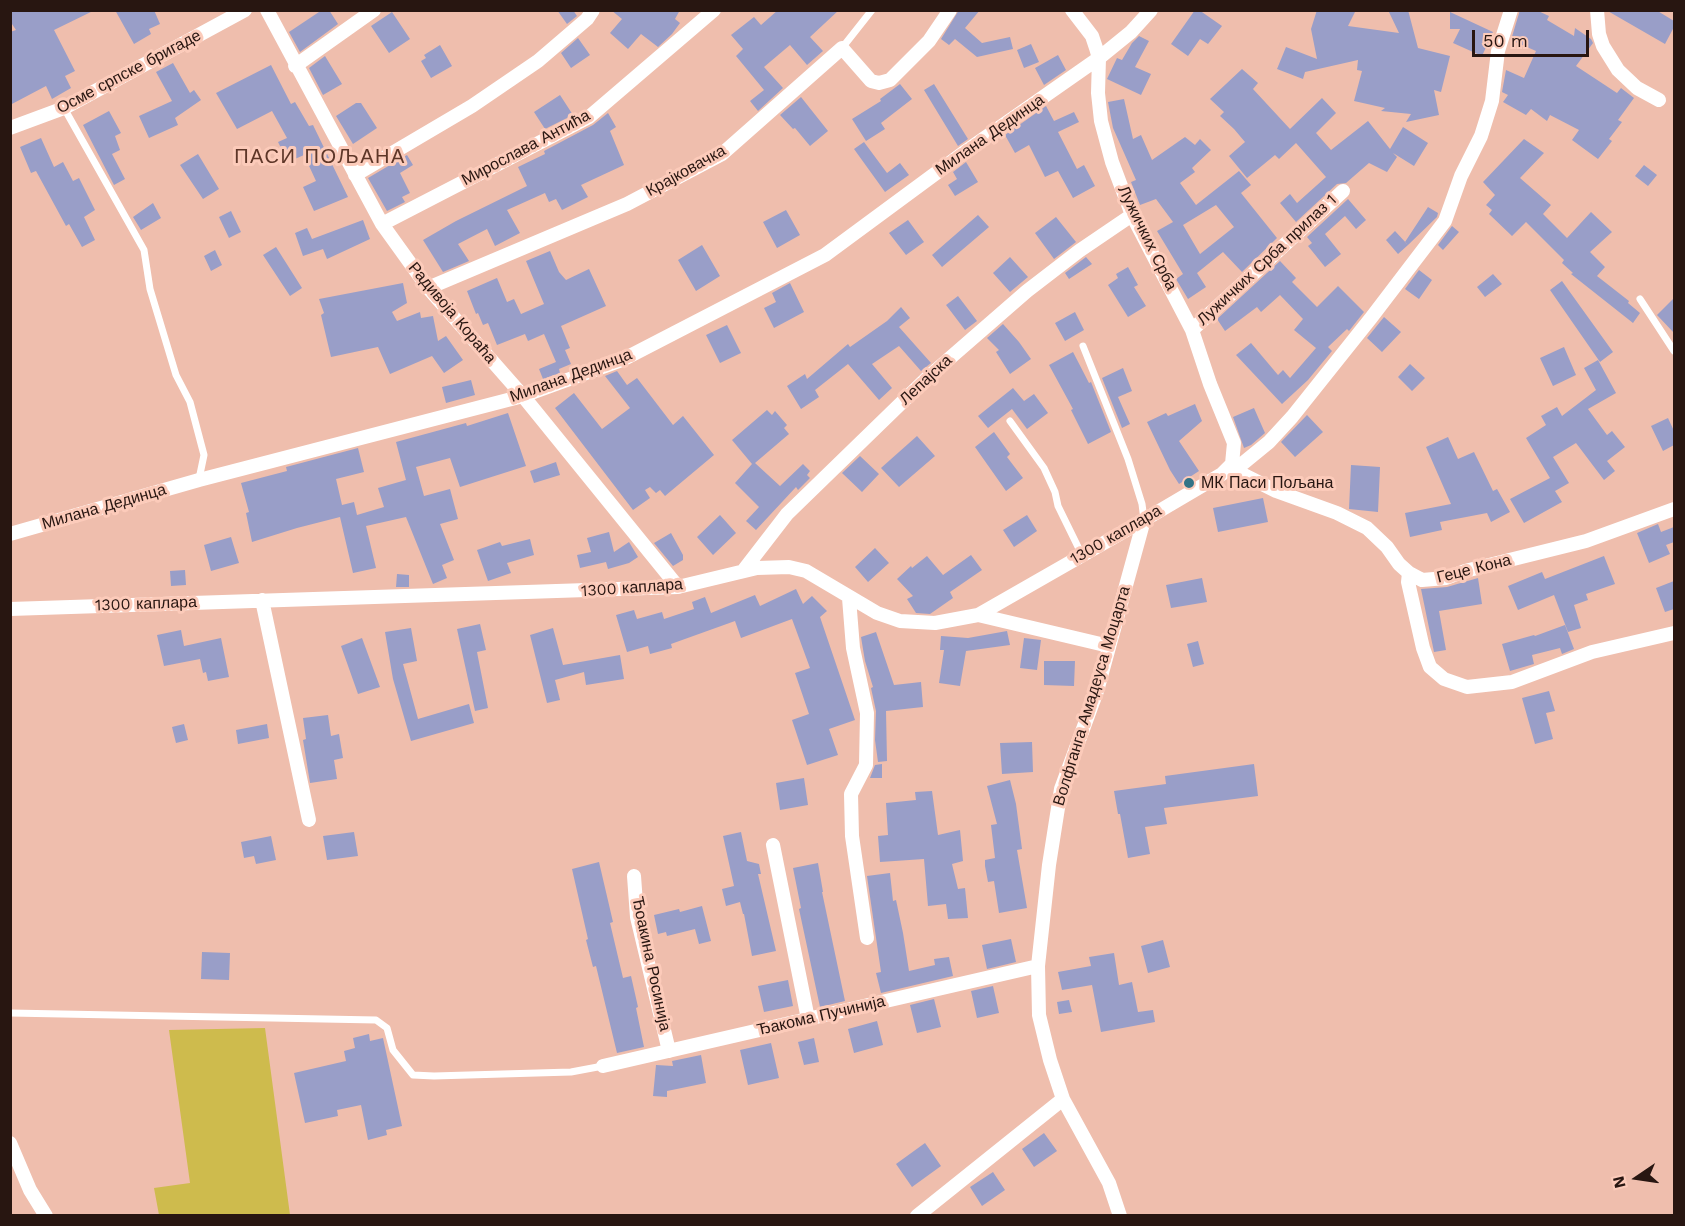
<!DOCTYPE html>
<meta charset="utf-8">
<style>
body{margin:0}
#map{position:relative;width:1685px;height:1226px;overflow:hidden;background:#efbead;font-family:"Work Sans",sans-serif}
canvas{display:block}
.frame{position:absolute;inset:0;border:12px solid #281611;pointer-events:none}
.north{position:absolute;left:1607px;top:1148px;width:60px;height:60px;-webkit-text-stroke:4px #fccbba;paint-order:stroke;rotate:257deg;font-size:16px;font-weight:700;line-height:24px;text-align:center;color:#281611}
.north::after{content:'';display:block;margin:auto;width:21px;height:27px;background:#281611;clip-path:polygon(50% 0,100% 100%,50% 72%,0 100%)}
.scale{position:absolute;left:1472px;top:30px;width:117px;height:27px;box-sizing:border-box;border:3px solid #281611;border-top:0;padding-left:8px;font-size:18px;line-height:21px;white-space:nowrap;color:#281611;-webkit-text-stroke:4px #fccbba;paint-order:stroke}
</style>
<div id="map">
<canvas width="1685" height="1226"></canvas>
<div class="frame"></div>
<div class="north">N</div>
<div class="scale">50 m</div>
</div>
<script>
const context = document.querySelector('canvas').getContext('2d');
context.lineJoin = 'round';
function fillPath(path, color) { context.fillStyle = color; context.fill(path, 'evenodd'); }
const toPath = rows => new Path2D(rows.map(r => 'M' + r).join(''));
function trace(path, color, width, dash) { context.strokeStyle = color; context.lineWidth = width; context.lineCap = dash ? 'butt' : 'round'; context.setLineDash(dash || []); context.stroke(path); }
function write(font, color, halo, rows, align = 'center') {
  context.font = font + ' "Work Sans",sans-serif'; context.lineWidth = 6; context.setLineDash([]); context.textBaseline = 'middle'; context.strokeStyle = halo; context.fillStyle = color; for (const [text, x, y, turn = 0] of rows) {
    context.save(); context.translate(x, y); context.rotate((+turn || 0) * Math.PI / 180); context.textAlign = isNaN(turn) ? turn : align; if (halo) context.strokeText(text, 0, 0); context.fillText(text, 0, 0); context.restore();
  }
}
const green = toPath([
 [265,1028,290,1215,159,1215,154,1188,190,1183,169,1030]
]);
const building = toPath([
 [10,10,95,10,54,30,75,71,65,76,71,88,52,99,46,86,10,105,10,32,16,30,10,21],
 [115,10,154,10,160,24,149,29,151,34,134,44],
 [322,10,329,10,338,24,300,52,289,32],
 [557,10,573,10,577,16,567,24],
 [611,10,680,10,675,19,680,23,672,34,658,47,641,34,628,49,610,33,622,19],
 [778,10,839,10,810,37,823,51,807,65,790,45,764,67,783,88,758,111,750,101,764,90,736,56,743,49,731,35,754,17,761,25],
 [959,10,980,10,965,28,982,43,1010,37,1013,49,977,57,955,39,949,45,941,39],
 [1195,10,1199,10,1222,26,1208,44,1200,39,1188,56,1171,44],
 [1317,10,1356,10,1348,26,1399,33,1388,10,1408,10,1418,48,1450,56,1441,92,1434,90,1439,115,1406,122,1411,114,1381,111,1385,108,1354,101,1362,71,1357,70,1358,60,1305,72,1303,79,1277,69,1286,47,1317,59,1311,29],
 [1520,10,1536,10,1549,16,1547,20,1574,36,1575,28,1591,39,1593,43,1576,66,1617,93,1621,88,1634,98,1618,120,1622,122,1609,139,1612,141,1598,159,1572,140,1579,130,1550,115,1547,121,1531,109,1526,115,1503,102,1508,95,1502,92,1506,70,1524,78,1536,51,1511,40],
 [1606,10,1656,10,1674,21,1674,27,1665,44],
 [392,12,410,39,389,53,371,26],
 [1450,12,1493,32,1482,56,1453,43,1460,29,1450,29],
 [1139,36,1149,41,1135,67,1151,74,1141,95,1107,79,1117,58,1122,60,1132,43],
 [578,38,590,55,571,68,561,53],
 [1031,44,1039,62,1024,68,1017,50],
 [440,45,452,66,431,78,421,61,426,58,424,55],
 [1058,55,1066,70,1044,85,1035,68],
 [325,56,342,84,323,95,309,68],
 [173,63,190,93,194,90,201,100,175,118,178,125,149,138,139,116,172,101,156,72],
 [271,65,291,104,295,102,309,126,313,125,348,197,314,211,303,187,316,181,304,155,288,162,278,142,287,138,272,111,237,129,216,93],
 [1242,69,1258,83,1253,89,1290,129,1322,98,1336,113,1316,133,1331,150,1368,121,1390,149,1403,127,1428,143,1414,166,1393,153,1397,157,1387,172,1369,163,1346,183,1337,184,1296,222,1280,203,1290,194,1297,203,1326,177,1296,143,1279,159,1275,155,1247,178,1229,156,1245,142,1234,129,1220,116,1224,112,1210,99],
 [900,84,912,99,881,123,885,129,866,141,852,119,881,101,880,99],
 [934,84,968,139,958,146,924,90],
 [560,95,573,115,545,129,534,112],
 [801,97,828,131,810,146,795,128,793,129,780,115],
 [1124,99,1133,139,1141,135,1152,160,1185,137,1195,145,1200,139,1211,150,1192,168,1195,172,1180,183,1196,205,1239,171,1251,185,1241,193,1277,238,1242,272,1223,252,1197,273,1206,287,1188,299,1176,279,1183,274,1157,231,1173,222,1156,199,1140,205,1131,182,1136,180,1113,128,1108,102],
 [1216,205,1234,227,1200,254,1183,225],
 [356,103,361,103,377,128,353,144,336,116],
 [1046,106,1054,121,1074,112,1079,122,1058,132,1077,169,1084,165,1095,186,1073,198,1058,171,1045,177,1029,145,1015,153,1005,135],
 [109,111,121,133,115,136,120,150,112,154,125,179,114,185,83,125],
 [608,113,616,127,610,131,624,165,581,185,588,197,562,210,556,199,549,202,545,193,507,210,520,233,495,246,487,229,458,244,469,261,443,272,423,240,456,221,527,186,518,167,545,154,544,151,593,125],
 [41,138,54,167,63,162,73,181,79,178,95,210,84,217,95,240,82,247,69,224,66,226,36,171,31,173,20,147],
 [1524,139,1544,153,1520,178,1551,205,1543,214,1567,238,1591,212,1612,232,1590,252,1605,267,1597,276,1629,301,1628,303,1640,313,1633,323,1571,274,1573,273,1562,263,1564,260,1526,222,1512,236,1489,214,1492,210,1486,205,1495,195,1483,182],
 [864,142,887,173,900,163,909,175,885,192,854,149],
 [198,154,219,189,203,199,180,165],
 [407,155,413,165,400,173,410,193,402,197,405,202,387,211,368,178],
 [966,162,978,182,955,196,948,185,957,179,953,172],
 [1644,165,1657,175,1648,186,1635,176],
 [1348,199,1366,220,1356,229,1345,216,1325,234,1341,254,1325,267,1308,246,1312,243,1307,237],
 [153,203,161,218,141,230,133,217],
 [1428,207,1438,213,1437,217,1408,245,1405,242],
 [786,210,800,235,777,248,763,222],
 [231,211,241,232,229,238,219,217],
 [978,215,989,227,942,267,932,255],
 [1056,217,1076,242,1054,259,1035,233],
 [363,220,370,239,327,259,323,249,303,256,295,233,307,228,312,239],
 [908,220,924,242,906,255,889,233],
 [1452,226,1459,232,1443,250,1438,245],
 [1395,231,1408,245,1398,254,1386,240],
 [702,245,720,276,696,291,678,260],
 [276,247,302,288,290,296,263,255],
 [215,250,222,265,211,271,204,256],
 [550,251,559,272,566,280,589,269,606,306,561,326,570,348,565,350,571,364,559,369,560,373,543,379,539,369,556,362,544,334,528,341,525,334,497,345,488,323,483,325,478,313,476,314,467,291,497,278,507,302,514,299,521,314,544,304,526,261],
 [1010,257,1028,277,1010,292,993,273],
 [1086,257,1092,264,1069,279,1065,273],
 [1280,261,1296,278,1292,282,1317,307,1338,286,1364,312,1349,331,1347,329,1328,347,1332,351,1308,380,1282,404,1236,355,1251,343,1278,375,1283,370,1290,378,1316,348,1294,330,1303,319,1280,295,1261,312,1257,307,1225,331,1217,319],
 [1128,267,1138,285,1134,287,1146,306,1128,317,1108,285,1118,278,1116,274],
 [1419,270,1432,280,1419,299,1405,289],
 [1493,274,1502,284,1485,297,1477,287],
 [1562,281,1613,352,1600,362,1550,290],
 [403,283,407,303,392,312,397,321,420,312,421,318,433,316,438,341,446,336,463,360,444,373,432,356,390,374,378,347,331,357,321,315,324,313,319,299],
 [790,283,804,312,774,328,764,308,776,302,772,293],
 [958,296,977,321,965,330,946,305],
 [1674,298,1674,333,1657,315],
 [901,307,910,318,899,327,931,363,921,371,899,346,872,364,892,388,879,400,848,364,815,390,819,397,801,409,787,386,805,374,807,379,848,344,850,347,887,321],
 [1075,312,1084,330,1065,341,1055,323],
 [1384,317,1401,332,1382,352,1367,338],
 [1003,324,1019,342,1031,359,1010,374,996,352,999,350,987,338],
 [727,325,741,353,720,363,706,335],
 [1564,347,1576,375,1553,386,1540,358],
 [1073,352,1089,383,1091,382,1111,432,1088,444,1071,410,1073,409,1049,365],
 [1598,360,1616,393,1588,409,1607,435,1612,431,1625,447,1607,461,1615,471,1604,480,1576,443,1553,457,1569,483,1555,491,1562,502,1524,523,1510,499,1550,478,1526,438,1546,425,1541,416,1557,407,1562,416,1596,390,1584,368],
 [1410,364,1425,378,1412,391,1398,377],
 [1123,368,1132,391,1118,397,1130,424,1122,428,1102,378],
 [617,371,627,385,637,378,673,425,683,416,714,455,665,496,660,490,656,493,650,487,645,490,650,498,633,510,555,408,574,393,602,429,630,408,605,376],
 [471,380,475,395,446,403,442,387],
 [1013,388,1024,401,1034,394,1048,413,1027,429,1012,409,988,428,978,416],
 [1195,404,1202,421,1179,441,1199,471,1179,484,1170,470,1147,422,1166,413,1168,416],
 [1254,408,1265,433,1251,445,1244,448,1233,417],
 [767,410,772,415,775,411,787,425,784,428,789,434,755,463,780,486,803,464,810,471,807,475,810,478,798,490,796,487,756,530,746,521,759,507,735,483,752,464,732,440],
 [508,413,526,466,460,487,450,458,416,467,424,496,450,489,458,519,440,524,454,560,442,565,447,578,433,584,406,517,366,526,376,568,353,573,340,517,297,528,252,542,246,513,249,512,241,483,287,471,286,467,358,448,364,472,336,479,342,505,354,502,357,515,384,507,378,488,406,480,396,442,466,423,467,426],
 [1307,415,1323,432,1295,457,1281,442],
 [1668,418,1674,431,1674,445,1663,451,1651,426],
 [994,432,1010,454,1007,457,1023,478,1006,491,975,447],
 [917,436,935,456,899,487,881,468],
 [1448,437,1458,459,1474,452,1493,491,1497,489,1510,512,1491,522,1487,513,1440,522,1442,530,1410,537,1405,513,1451,504,1426,447],
 [860,456,879,474,862,492,842,473],
 [556,462,560,475,534,483,530,471],
 [1351,465,1380,467,1378,512,1349,509],
 [1263,498,1268,522,1218,532,1213,508],
 [720,515,736,533,713,555,697,537],
 [1027,515,1037,531,1014,547,1003,530],
 [1658,524,1661,532,1674,527,1674,542,1666,545,1670,554,1649,563,1637,533],
 [609,532,614,552,629,542,638,557,629,563,608,569,606,562,580,568,577,555,591,552,587,538],
 [671,533,683,555,683,560,673,566,654,543],
 [231,537,239,563,211,571,204,545],
 [530,539,534,555,507,563,511,573,488,581,477,550,500,542,502,546],
 [875,548,889,563,868,582,855,567],
 [971,555,982,570,950,592,953,598,930,614,916,613,907,599,913,596,897,579,911,566,912,568,927,556,943,575],
 [1604,556,1615,584,1586,594,1588,600,1574,605,1581,628,1568,632,1554,595,1518,610,1508,586,1542,572,1545,579],
 [185,570,186,585,171,586,170,571],
 [397,574,409,575,409,587,396,587],
 [1202,578,1207,602,1171,608,1166,585],
 [1478,578,1482,604,1439,611,1446,650,1434,652,1421,589,1447,587],
 [1674,581,1674,609,1665,612,1656,588],
 [796,589,803,604,812,596,827,611,820,617,855,720,829,729,838,755,807,765,792,720,809,714,795,673,810,668,792,619,741,638,735,621,671,644,672,648,650,654,648,646,627,652,616,615,634,610,637,619,662,612,664,619,694,609,692,602,705,597,711,613,755,595,760,606],
 [480,624,486,650,477,652,488,708,475,711,457,629],
 [1565,625,1574,649,1562,654,1560,648,1532,655,1534,664,1510,671,1502,644,1534,635,1535,636],
 [411,628,417,661,403,664,418,719,469,704,474,723,411,741,393,679,385,632],
 [553,628,563,665,620,655,624,679,586,685,584,672,555,680,560,700,547,703,530,635],
 [181,630,184,646,221,638,229,677,208,681,206,672,203,673,200,659,164,666,157,635],
 [1007,631,1010,645,966,651,960,686,939,683,944,650,940,650,941,636,968,638],
 [876,632,894,685,921,682,923,707,886,711,887,761,878,762,875,740,876,711,871,688,873,687,865,661,861,637],
 [362,638,380,687,358,694,341,646],
 [1024,638,1041,640,1037,670,1020,668],
 [1198,641,1204,664,1193,667,1187,644],
 [1044,661,1075,661,1074,686,1044,685],
 [1549,691,1555,711,1546,713,1553,739,1535,744,1522,698],
 [328,715,331,736,339,734,343,758,334,760,337,779,310,783,303,740,306,739,303,718],
 [184,724,188,740,176,743,172,727],
 [267,724,269,738,238,744,236,730],
 [1032,742,1033,772,1002,774,1000,743],
 [882,764,882,778,870,778,875,765],
 [1254,764,1258,796,1164,808,1167,824,1145,827,1150,854,1128,858,1120,814,1118,814,1114,791,1166,784,1165,776],
 [804,778,808,805,780,810,776,783],
 [1010,780,1016,804,1022,849,1017,850,1027,908,999,913,994,881,988,882,985,866,985,860,995,858,991,825,997,824,987,786],
 [932,791,938,835,960,830,963,861,952,864,958,889,965,888,968,918,948,919,946,904,928,906,924,859,880,862,878,836,888,835,886,803,916,800,915,792],
 [354,832,358,856,327,860,323,836],
 [741,832,747,861,759,864,761,874,758,874,776,951,752,956,744,914,743,914,740,902,726,906,722,889,734,886,723,836],
 [271,836,276,860,256,864,254,856,244,858,241,842],
 [599,862,613,922,610,923,623,978,631,976,638,1007,636,1008,644,1047,617,1053,596,966,593,967,586,940,588,939,572,869],
 [818,863,823,892,822,892,845,1001,820,1007,799,909,801,908,793,868],
 [890,873,893,901,896,900,903,933,909,971,935,965,934,959,949,957,953,976,881,993,876,973,881,972,867,876],
 [702,906,711,941,699,944,695,929,667,936,666,932,658,934,654,915,679,909,680,912],
 [1011,939,1016,962,987,969,982,945],
 [1163,940,1170,967,1148,973,1141,946],
 [202,952,230,953,229,980,201,979],
 [1114,953,1119,985,1132,982,1138,1012,1153,1010,1155,1022,1101,1032,1092,985,1062,990,1058,972,1091,966,1089,957],
 [788,980,793,1006,764,1012,758,986],
 [993,986,999,1013,977,1018,971,991],
 [934,999,941,1027,917,1033,910,1005],
 [1069,1000,1072,1012,1059,1014,1057,1002],
 [877,1021,883,1045,854,1053,848,1029],
 [369,1034,370,1041,383,1038,402,1126,386,1130,387,1135,368,1140,361,1105,337,1110,338,1116,305,1123,294,1073,346,1061,344,1051,355,1048,353,1038],
 [814,1038,819,1062,804,1065,798,1042],
 [771,1043,779,1078,748,1085,740,1050],
 [701,1055,706,1083,667,1091,667,1097,653,1096,656,1065,673,1066,672,1061],
 [1044,1133,1057,1151,1034,1167,1022,1149],
 [925,1143,941,1166,912,1187,896,1164],
 [993,1172,1005,1190,982,1206,970,1187]
]);
const service = toPath([
 [842,48,872,10],
 [64,108,144,250,150,289,176,375,190,402,204,455,199,479],
 [1640,299,1674,351],
 [1083,346,1128,459,1142,504,1144,520],
 [1010,421,1044,468,1055,492,1058,506,1082,555],
 [10,1013,376,1020,387,1028,393,1050,413,1075,434,1076,571,1072,603,1066]
]);
const minor = toPath([
 [267,10,382,224,428,288,523,396,678,587],
 [1072,10,1092,36,1096,48,1099,58,1098,93,1101,121,1112,162,1132,215,1192,330,1210,384,1234,443,1232,464],
 [1597,10,1599,34,1603,46,1618,70,1637,88,1659,100],
 [295,66,374,10],
 [10,128,64,108,245,10],
 [355,175,472,106,538,61,587,19,593,10],
 [382,224,589,117,714,10],
 [428,288,627,204,722,154,842,48,871,81,879,83,890,80,929,41,950,10],
 [1192,330,1343,191],
 [1232,464,1242,474,1276,491,1337,513,1367,528,1387,547,1399,564,1409,573,1422,580,1446,578,1465,571,1586,541,1674,509],
 [1236,469,1269,442,1292,417,1371,318,1445,221,1461,176,1481,136,1492,101,1498,51,1511,10],
 [10,534,199,480,523,396,622,360,825,255,966,151,1099,58,1131,32,1151,10],
 [743,571,787,514,927,378,1027,291,1079,251,1132,215],
 [1409,573,1408,582,1423,648,1430,667,1444,679,1467,687,1512,682,1592,652,1674,633],
 [849,598,853,648,867,713,866,765,851,794,852,836,867,938],
 [262,600,309,820],
 [10,609,678,587,757,568,789,567,806,571,877,613,900,621,935,623,978,615,1144,520,1222,474,1232,464],
 [978,615,1109,646],
 [773,845,808,1019],
 [634,876,637,917,669,1051],
 [603,1066,1038,966],
 [10,1143,30,1190,46,1216],
 [917,1216,1063,1099],
 [1120,1216,1109,1183,1063,1099,1050,1060,1039,1015,1038,966,1049,865,1061,789,1097,691,1144,520]
]);
const markers = [
 [1189,483,6,"#337487"]
];
const streetNames = [
 ["Осме српске бригаде",129,72,-28],
 ["Милана Дединца",990,135,-35],
 ["Мирослава Антића",526,148,-28],
 ["Крајковачка",686,171,-29],
 ["Лужичких Срба",1147,238,64],
 ["Лужичких Срба прилаз 1",1267,260,-43],
 ["Радивоја Кораћа",452,313,50],
 ["Милана Дединца",571,376,-20],
 ["Лепајска",926,380,-43],
 ["Милана Дединца",104,507,-16],
 ["1300 каплара",1116,535,-30],
 ["Геце Кона",1474,569,-14],
 ["1300 каплара",632,588,-4],
 ["1300 каплара",146,604,-2],
 ["Волфганга Амадеуса Моцарта",1092,696,-73],
 ["Ђоакина Росинија",651,964,78],
 ["Ђакома Пучинија",821,1016,-13]
];
const poiNames = [
 ["МК Паси Пољана",1201,483]
];
const quarterNames = [
 ["ПАСИ ПОЉАНА",320,157]
];
fillPath(green, '#cebb4d');
fillPath(building, '#999ec8');
trace(service, '#fff', 7);
trace(minor, '#fff', 14);
for (const [x, y, r, color] of markers) { const dot = new Path2D(); dot.arc(x, y, r, 0, 2 * Math.PI); context.fillStyle = color; context.fill(dot); trace(dot, '#fccbba', 2); }
write('16px', '#281611', '#fccbba', streetNames);
write('16px', '#281611', '#fccbba', poiNames, 'left');
context.letterSpacing = '1.5px';
write('20px', '#5d3628', '#fccbba', quarterNames);
context.letterSpacing = '0px';
</script>
